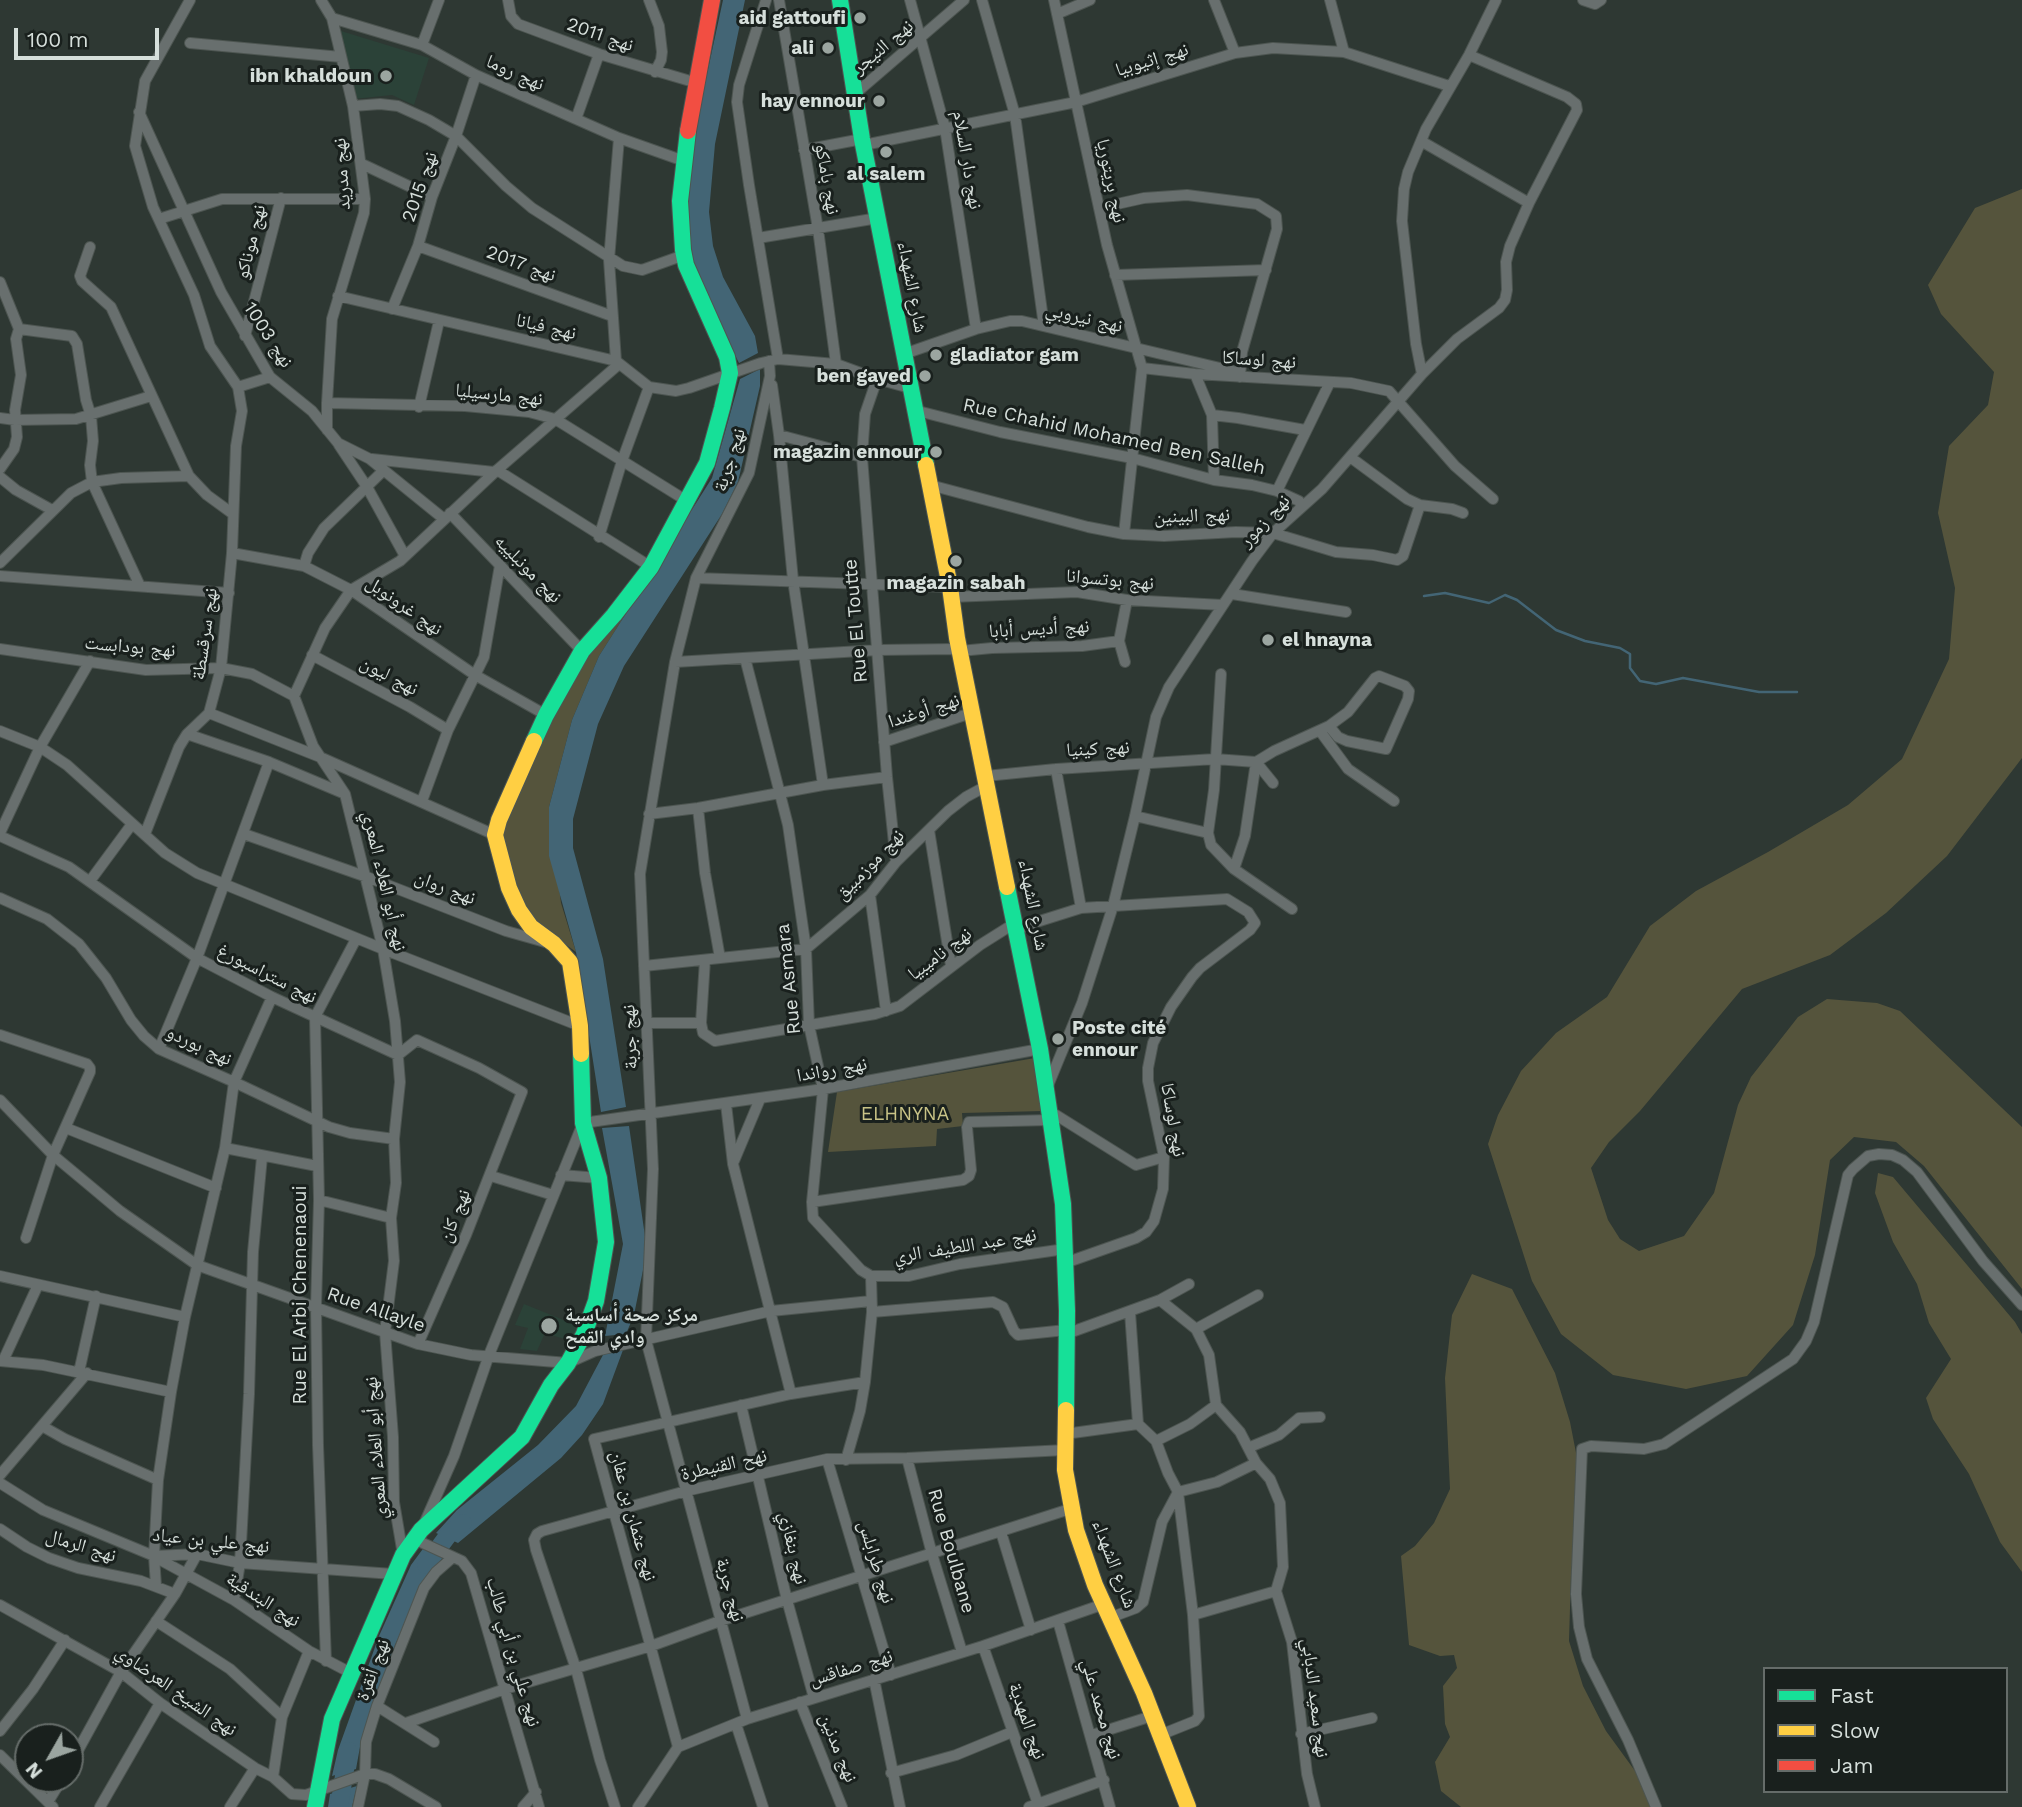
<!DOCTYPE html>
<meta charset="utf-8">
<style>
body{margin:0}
#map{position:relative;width:2022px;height:1807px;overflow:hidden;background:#2e3833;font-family:"Work Sans",sans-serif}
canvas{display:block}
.legend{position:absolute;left:1763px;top:1667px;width:245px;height:126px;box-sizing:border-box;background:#19201d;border:2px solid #656c69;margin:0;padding:9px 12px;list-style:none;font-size:21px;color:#d6dfdb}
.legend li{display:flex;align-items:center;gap:14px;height:35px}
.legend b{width:35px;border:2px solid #656c69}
.north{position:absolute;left:14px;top:1723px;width:70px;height:70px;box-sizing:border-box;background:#19201d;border:2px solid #656c69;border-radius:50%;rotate:230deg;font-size:19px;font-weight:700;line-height:28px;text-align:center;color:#d6dfdb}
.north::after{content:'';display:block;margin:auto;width:24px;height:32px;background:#9ba5a0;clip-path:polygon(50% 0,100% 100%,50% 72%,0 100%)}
.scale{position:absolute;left:14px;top:28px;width:145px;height:32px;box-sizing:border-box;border:4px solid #d6dfdb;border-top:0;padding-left:9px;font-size:21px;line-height:24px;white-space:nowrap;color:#d6dfdb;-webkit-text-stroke:5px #19201d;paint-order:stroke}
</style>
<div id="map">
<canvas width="2022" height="1807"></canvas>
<ul class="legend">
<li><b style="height:9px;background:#16e098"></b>Fast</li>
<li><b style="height:9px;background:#ffcf43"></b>Slow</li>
<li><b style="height:9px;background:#f24e42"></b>Jam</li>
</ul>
<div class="north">N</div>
<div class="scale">100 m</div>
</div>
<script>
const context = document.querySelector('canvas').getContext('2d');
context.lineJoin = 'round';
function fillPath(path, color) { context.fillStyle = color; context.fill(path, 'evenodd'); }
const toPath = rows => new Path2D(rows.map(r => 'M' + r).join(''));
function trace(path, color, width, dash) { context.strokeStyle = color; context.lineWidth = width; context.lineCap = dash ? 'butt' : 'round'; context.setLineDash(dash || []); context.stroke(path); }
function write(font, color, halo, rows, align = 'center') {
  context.font = font + ' "Work Sans","Noto Naskh Arabic",sans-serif'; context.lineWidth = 6; context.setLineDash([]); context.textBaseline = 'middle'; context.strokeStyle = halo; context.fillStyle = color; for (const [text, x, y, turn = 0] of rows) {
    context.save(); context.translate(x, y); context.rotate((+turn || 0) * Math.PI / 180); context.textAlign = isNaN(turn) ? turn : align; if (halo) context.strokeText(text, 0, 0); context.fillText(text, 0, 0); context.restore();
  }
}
const built = toPath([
 [341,31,429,58,414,105,392,95,354,99],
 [524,1304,581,1327,574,1342,545,1333,537,1351,520,1349,528,1328,515,1325]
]);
const green = toPath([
 [2022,189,2022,758,1947,856,1886,913,1830,955,1742,989,1640,1111,1609,1142,1591,1168,1608,1220,1620,1239,1639,1251,1684,1236,1714,1193,1738,1105,1751,1077,1798,1017,1827,999,1877,1003,1900,1011,2022,1127,2022,1289,1924,1166,1896,1142,1854,1137,1830,1160,1815,1255,1793,1325,1747,1376,1686,1389,1613,1375,1561,1334,1532,1281,1488,1144,1498,1115,1521,1071,1556,1033,1607,997,1650,926,1696,891,1768,852,1848,805,1902,759,1949,659,1955,588,1938,513,1949,446,1988,405,1994,372,1941,314,1928,285,1975,208],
 [641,590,599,656,572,720,549,807,561,903,576,952,535,922,524,907,514,886,503,843,505,821,551,718,587,652],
 [1035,1058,1044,1111,962,1113,963,1126,937,1129,936,1146,828,1152,837,1092],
 [1878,1173,1893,1177,2015,1322,2022,1334,2022,1572,2000,1542,1969,1474,1933,1419,1926,1398,1951,1359,1929,1323,1917,1284,1893,1242,1875,1193],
 [1472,1274,1512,1289,1555,1373,1570,1422,1579,1468,1577,1520,1571,1575,1569,1641,1583,1686,1606,1731,1638,1775,1653,1807,1461,1807,1441,1791,1435,1762,1450,1737,1445,1724,1443,1686,1457,1668,1454,1655,1440,1656,1409,1645,1401,1556,1415,1546,1434,1523,1450,1489,1445,1378,1452,1315]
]);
const water = toPath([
 [723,0,745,0,715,144,709,212,713,246,723,277,755,336,758,353,739,363,713,311,688,249,685,203,689,157],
 [760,369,760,386,738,482,722,514,624,666,598,724,573,819,573,848,603,959,626,1107,601,1112,576,952,549,856,549,807,572,720,599,656,712,478,740,379],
 [629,1126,647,1250,634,1315,626,1334,605,1336,623,1244,602,1128],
 [623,1350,603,1404,582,1435,561,1458,458,1543,436,1533,457,1510,538,1445,576,1406,604,1353],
 [425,1546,446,1554,430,1570,395,1645,360,1747,356,1769,332,1776,338,1750,379,1636,411,1565],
 [357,1786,352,1807,328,1807,330,1794]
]);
const stream = toPath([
 [1424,596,1445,593,1489,603,1505,595,1517,600,1556,630,1585,641,1620,648,1630,654,1630,668,1640,681,1656,684,1683,678,1759,692,1797,692]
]);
const river = toPath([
 [426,1565,449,1534,463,1523],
 [339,1807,348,1751]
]);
const street = toPath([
 [190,0,145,81,135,146,153,207,194,295,210,346,238,387,242,411,236,446,232,553,221,668,209,713],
 [321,0,332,18,353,106,365,199,364,213,332,319,327,403,327,430],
 [508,0,511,16,518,24,526,27,599,54,697,83],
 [649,0,659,26,662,52,661,60,655,72],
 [766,0,739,85,737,102,749,185,778,359],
 [779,0,818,229,836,364],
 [910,0,945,128,976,329],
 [982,0,1015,115,1044,326],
 [1054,0,1107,245,1142,368,1124,534],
 [1214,0,1235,53],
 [1330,0,1344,52],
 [1583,0,1595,4,1601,0],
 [1057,14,1090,0],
 [332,18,422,45,476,75,619,138,684,161],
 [190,43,341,57],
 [422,45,439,0],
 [856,93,964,0],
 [353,106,380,104,398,106,429,120,456,136,506,186,532,208,623,266,642,270,684,255],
 [139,112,221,292,270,377,312,411,338,443,370,459,444,519],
 [576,119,599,54],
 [1421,141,1529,203],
 [864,145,1076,102,1235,53,1273,48,1344,52,1449,86],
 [804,150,862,139],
 [362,164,432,197],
 [1099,208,1144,198,1187,195,1257,204,1276,216,1277,229,1242,352,1240,377],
 [159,219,222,199,365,199],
 [758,238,878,218],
 [418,246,612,316],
 [90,247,80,276,82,281,111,307,189,476,207,495,233,514],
 [1115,275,1266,270],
 [0,282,19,329,16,339,21,375,15,410,17,437,14,449,0,469],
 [338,296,616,361,649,387,676,391,689,388,761,363,778,359,836,364,877,379,910,388],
 [392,309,418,246,432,197,456,136,476,75],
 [19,329,72,336,77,344,86,400,91,416,93,441,90,465,92,482,140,586],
 [245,336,281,198],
 [904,354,976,329,1010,321,1022,321,1237,372],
 [616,361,609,260,619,138],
 [1142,368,1195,374,1351,383,1389,391,1455,466,1493,499],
 [1195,374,1212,415,1214,480],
 [1422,374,1457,339,1499,308,1505,300,1507,290,1506,262,1510,246,1529,203,1577,110,1576,104,1567,97,1469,55],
 [877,379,865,414,862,457,887,777,896,862],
 [772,385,779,435,793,580,823,785],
 [238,387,270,377],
 [327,403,465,406,529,412,555,419,687,501],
 [419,407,439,321],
 [914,410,1000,432,1132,458,1214,480,1252,485,1277,491,1299,501,1301,506],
 [1212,415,1238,418,1305,430],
 [0,418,15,420,76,419,151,396],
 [779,435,862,457],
 [339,445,367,487,405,556],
 [1350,457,1407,499,1420,505,1452,509,1463,513],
 [372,459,494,472],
 [497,470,651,567],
 [0,477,16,490,52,510],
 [930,485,1088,527,1124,534,1164,536,1236,532,1273,533,1336,552,1373,555,1397,560,1403,556,1420,505],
 [1277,491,1330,382],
 [450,513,582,651],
 [599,537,622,461,649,387],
 [232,553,304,566,351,590,475,675,546,715],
 [0,563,71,493,92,482,121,478,189,476],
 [304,566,308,553,324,528,384,470],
 [0,576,229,593],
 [696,578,950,587],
 [1232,594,1346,612],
 [951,597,1077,592,1127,600,1223,605],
 [0,649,146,670,221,668,252,674,294,696],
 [312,655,410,707,448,730],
 [745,658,788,825,806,949,809,1025,823,1089,812,1202,813,1218,861,1270,871,1276,909,1276,960,1264,1065,1249],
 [675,662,878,650,954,649,960,651,992,648,1082,646,1119,641],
 [1125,662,1119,641,1127,600],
 [209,713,320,757,495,835],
 [0,731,40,747,67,765,165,853,197,873,383,949,580,1026],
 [1320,731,1348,769,1394,801],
 [187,734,209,713],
 [884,742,974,712],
 [986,776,1056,769],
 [422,801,448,730,484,657,500,565],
 [698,808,705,873,720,958],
 [649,814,698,808,823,785,887,777],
 [1135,816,1208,833,1211,845,1234,869,1292,909],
 [929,830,951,966],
 [0,833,40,747,90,661],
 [1208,833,1214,790,1221,674],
 [145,834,179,747,187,734,269,762,345,794],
 [244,834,367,877,506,931,545,942],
 [0,836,69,867,197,958,272,997,398,1055,417,1040,479,1068,522,1092,466,1235,418,1344],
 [1234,869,1245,836,1256,762,1274,751,1329,726,1348,712,1375,678,1379,676,1405,686,1409,691,1408,699,1386,749,1347,741,1338,737,1329,726],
 [90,881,132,824],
 [870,895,886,1011],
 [0,898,47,919,79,944,106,978,131,1020,144,1036,159,1049,234,1082,329,1127,350,1133,394,1139],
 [1081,908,1056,769,1215,759,1256,762,1273,783],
 [1017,931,1027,925,1081,908,1227,899,1248,912,1255,923,1250,930,1200,968,1192,977,1171,1007,1153,1043,1148,1068,1148,1081,1164,1157,1163,1189,1154,1221,1146,1232,1136,1238,1065,1263],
 [705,960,701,1023,703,1033,715,1041,875,1014,900,1006,980,945,1015,923],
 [644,966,806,949,870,895,896,862,948,811,966,797,988,785],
 [647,1023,701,1023],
 [0,1035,87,1064,90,1068,90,1072,53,1155,26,1238],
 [159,1049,197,958,269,762],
 [1047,1088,1082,1003,1113,906,1135,816,1156,717,1169,687,1252,561,1273,533,1322,489,1422,374,1416,344,1402,221,1404,189,1408,172,1426,129,1469,55,1496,0],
 [0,1100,53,1155,89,1185,120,1211,197,1265,418,1344,471,1355,568,1363,595,1351,771,1311,871,1301],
 [726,1104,733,1164,791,1394],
 [1048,1110,1136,1165,1164,1157],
 [66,1128,216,1188],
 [225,1148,317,1166],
 [734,1161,760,1099],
 [561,1175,599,1178],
 [491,1176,553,1195],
 [319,1200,391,1218],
 [812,1202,963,1180,969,1176,971,1170,967,1127,969,1122,1051,1120],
 [0,1276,185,1317],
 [1160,1300,1196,1329,1209,1355,1216,1405,1240,1432,1256,1463,1270,1479,1280,1503,1283,1567,1276,1591,1292,1642,1307,1774,1315,1807],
 [872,1312,993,1302,1003,1307,1014,1331,1018,1335,1066,1330],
 [1130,1312,1138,1424,1156,1441,1168,1473,1178,1492,1193,1615,1199,1716,1195,1721,1160,1735],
 [1196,1329,1258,1295],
 [1066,1334,1160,1300,1189,1284],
 [0,1361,43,1365,171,1392],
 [3,1361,38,1285],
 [79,1372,96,1296],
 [741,1405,787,1600,814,1698],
 [42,1426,65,1439,158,1480],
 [1065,1434,1138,1424],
 [1156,1441,1190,1424,1216,1405],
 [1250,1447,1279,1435,1299,1418,1320,1417],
 [907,1458,932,1554,962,1652],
 [827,1459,891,1675],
 [846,1460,860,1411,865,1382,872,1312,871,1276],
 [0,1475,87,1373],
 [0,1483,43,1510,154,1556,197,1554,240,1563,393,1574],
 [424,1524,454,1456,489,1355,583,1123,823,1089,1040,1049],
 [0,1529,27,1547,49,1558,78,1568,141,1581,175,1594],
 [1001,1532,1031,1630],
 [414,1539,462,1561,471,1573,539,1807],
 [403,1555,394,1502,393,1437,385,1332,394,1261,391,1218,396,1183,394,1139,400,1082,395,1021,383,949,345,794,313,746,294,696,325,628,351,590,400,561,497,470,618,365],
 [155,1557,234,1600,309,1651,351,1673],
 [156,1586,154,1556,158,1480,171,1392,185,1317,225,1148,234,1082,272,997],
 [234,1600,240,1563,249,1394,253,1252,262,1157],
 [0,1605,121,1672,160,1703,255,1768,273,1777,292,1794,306,1795,365,1774,375,1774,389,1779,436,1807],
 [1193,1615,1276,1591],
 [1112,1617,1136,1608,1143,1602,1162,1522,1178,1492,1217,1482,1256,1463],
 [156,1621,230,1669,282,1717],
 [1058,1621,1110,1807],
 [983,1646,1039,1807],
 [326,1661,318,1445,316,1307,319,1200,315,1017,356,939],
 [874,1679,900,1807],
 [800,1702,842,1807],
 [377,1706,434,1742],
 [747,1719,646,1340,653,1169,640,874,675,662,696,578,749,473,770,376,769,361],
 [406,1723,505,1689,651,1646,720,1621,1073,1508],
 [736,1724,763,1807],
 [0,1731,33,1689,65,1640],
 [1301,1734,1372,1718],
 [1092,1735,1152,1716],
 [678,1747,594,1439,791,1394,865,1382],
 [0,1755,53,1807],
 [70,1765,121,1672,175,1594,197,1554],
 [891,1773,956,1755,1012,1732],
 [273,1777,282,1717,309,1651],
 [48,1802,62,1779],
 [100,1807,160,1703],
 [230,1807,255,1768],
 [358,1807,365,1774,366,1742,377,1706,424,1588,436,1572,452,1558],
 [523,1807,536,1792],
 [615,1807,600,1760,576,1669,536,1550,534,1540,537,1534,542,1531,686,1491,827,1459,907,1458,1065,1450],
 [638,1807,678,1747,747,1719,983,1646,1104,1604],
 [1029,1807,1104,1780],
 [1656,1807,1628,1740,1587,1659,1579,1627,1576,1594,1582,1449,1591,1446,1644,1449,1664,1444,1793,1359,1806,1341,1814,1322,1848,1175,1853,1169,1868,1156,1879,1154,1892,1155,1903,1160,1917,1172,1983,1261,2022,1305]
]);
const fast = toPath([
 [840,0,862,139,926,465],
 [534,741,546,715,582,651,614,615,651,567,707,463,722,408,730,373,727,357,686,265,683,250,680,201,688,131],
 [1007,887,1040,1049,1063,1204,1067,1311,1066,1410],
 [315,1807,332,1719,403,1555,421,1530,522,1437,551,1385,568,1363,584,1334,596,1301,606,1242,599,1178,583,1123,581,1054]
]);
const slow = toPath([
 [926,465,950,587,957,638,1007,887],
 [534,741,499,820,495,835,509,888,519,910,531,927,554,944,570,962,580,1026,581,1054],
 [1066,1410,1065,1470,1076,1530,1095,1585,1144,1693,1188,1807]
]);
const jam = toPath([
 [688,131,712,0]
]);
const markers = [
 [860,18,7,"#9ba5a0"],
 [828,48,7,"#9ba5a0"],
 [386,76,7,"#9ba5a0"],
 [879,101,7,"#9ba5a0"],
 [886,152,7,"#9ba5a0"],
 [936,355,7,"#9ba5a0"],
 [925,376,7,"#9ba5a0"],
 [936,452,7,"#9ba5a0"],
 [956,561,7,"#9ba5a0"],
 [1268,640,7,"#9ba5a0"],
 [1058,1039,7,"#9ba5a0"],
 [549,1326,9,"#9ba5a0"]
];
const poiNames = [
 ["aid gattoufi",846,18],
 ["ali",814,48],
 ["ibn khaldoun",372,76],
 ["hay ennour",865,101],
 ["al salem",886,174,"center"],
 ["gladiator gam",950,355,"left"],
 ["ben gayed",911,376],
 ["magazin ennour",922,452],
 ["magazin sabah",956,583,"center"],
 ["el hnayna",1282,640,"left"],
 ["Poste cité",1072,1028,"left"],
 ["ennour",1072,1050,"left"],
 ["مركز صحة أساسية",565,1315,"left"],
 ["وادي القمح",565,1337,"left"]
];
const streetNames = [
 ["نهج 2011",600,35,19],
 ["نهج النيجر",883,47,-40],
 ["نهج إثيوبيا",1152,60,-17],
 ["نهج روما",515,73,24],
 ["نهج دار السلام",967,160,80],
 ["نهج مدريد",342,174,-94],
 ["نهج باماكو",827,179,80],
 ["نهج بريتوريا",1111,181,78],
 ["نهج 2015",420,187,-71],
 ["نهج موناكو",251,242,-76],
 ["نهج 2017",521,264,20],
 ["شارع الشهداء",912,287,79],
 ["نهج نيروبي",1084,318,13],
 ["نهج فيانا",546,327,13],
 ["نهج 1003",268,335,57],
 ["نهج لوساكا",1259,360,4],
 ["نهج مارسيليا",499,395,6],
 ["Rue Chahid Mohamed Ben Salleh",1114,437,12],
 ["نهج جربة",730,460,-72],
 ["نهج البينين",1192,516,-2],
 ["نهج زمور",1265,521,-47],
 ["نهج مونبلييه",528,569,46],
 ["نهج بوتسوانا",1110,580,5],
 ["نهج غرونوبل",404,606,35],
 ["Rue El Toutte",856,621,-95],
 ["نهج أديس أبابا",1039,629,-3],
 ["نهج سرقسطة",205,634,-82],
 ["نهج بودابست",130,647,5],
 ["نهج ليون",389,676,28],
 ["نهج أوغندا",924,711,-18],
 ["نهج كينيا",1098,749,-3],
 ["نهج موزمبيق",870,865,-46],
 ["نهج أبو العلاء المعري",384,881,77],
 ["نهج روان",445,888,21],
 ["شارع الشهداء",1033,905,79],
 ["نهج ناميبيا",940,954,-37],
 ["نهج ستراسبورغ",267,974,27],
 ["Rue Asmara",789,979,-96],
 ["نهج جربة",630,1037,-92],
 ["نهج بوردو",199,1046,25],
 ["نهج رواندا",832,1070,-10],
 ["نهج لوساكا",1173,1120,80],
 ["نهج كان",455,1216,-68],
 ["نهج عبد اللطيف الري",965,1246,-9],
 ["Rue El Arbi Chenenaoui",300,1295,-90],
 ["Rue Allayle",376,1310,19],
 ["نهج أبو العلاء المعري",376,1448,-94],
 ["نهح القنيطرة",724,1465,-13],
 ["نهج عثمان بن عفان",633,1516,75],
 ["نهج علي بن عياد",211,1541,6],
 ["نهج الرمال",81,1546,17],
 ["نهج بنغازي",793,1548,77],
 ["Rue Boulbane",951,1551,74],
 ["نهج طرابلس",876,1562,73],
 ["شارع الشهداء",1114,1564,69],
 ["نهج جربة",730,1590,75],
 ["نهج البندقية",263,1600,33],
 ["نهج علي بن أبي طالب",513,1652,74],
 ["نهج صفاقس",851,1668,-17],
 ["نهج أنقرة",373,1670,-70],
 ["نهج الشيخ العرضاوي",176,1691,35],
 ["نهج سعيد الدبابي",1315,1698,83],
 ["نهج محمد علي",1101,1709,74],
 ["نهج المهدية",1027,1721,71],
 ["نهج مدنين",838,1748,68]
];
const parkNames = [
 ["ELHNYNA",905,1114]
];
fillPath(built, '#2b4238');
fillPath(green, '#55543c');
fillPath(water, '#436575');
trace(stream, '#436575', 2.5);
trace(river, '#436575', 18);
trace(street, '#4d5551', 12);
trace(fast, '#4d5551', 18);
trace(slow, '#4d5551', 18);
trace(jam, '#4d5551', 18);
trace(street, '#686f6e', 10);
trace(fast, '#16e098', 16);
trace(slow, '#ffcf43', 16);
trace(jam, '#f24e42', 16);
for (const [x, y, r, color] of markers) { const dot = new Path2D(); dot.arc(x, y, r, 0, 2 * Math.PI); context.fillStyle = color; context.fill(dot); trace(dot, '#19201d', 2.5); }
write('bold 19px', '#d6dfdb', '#19201d', poiNames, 'right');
write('19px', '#d6dfdb', '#19201d', streetNames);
write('19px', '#c9c487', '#19201d', parkNames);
</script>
